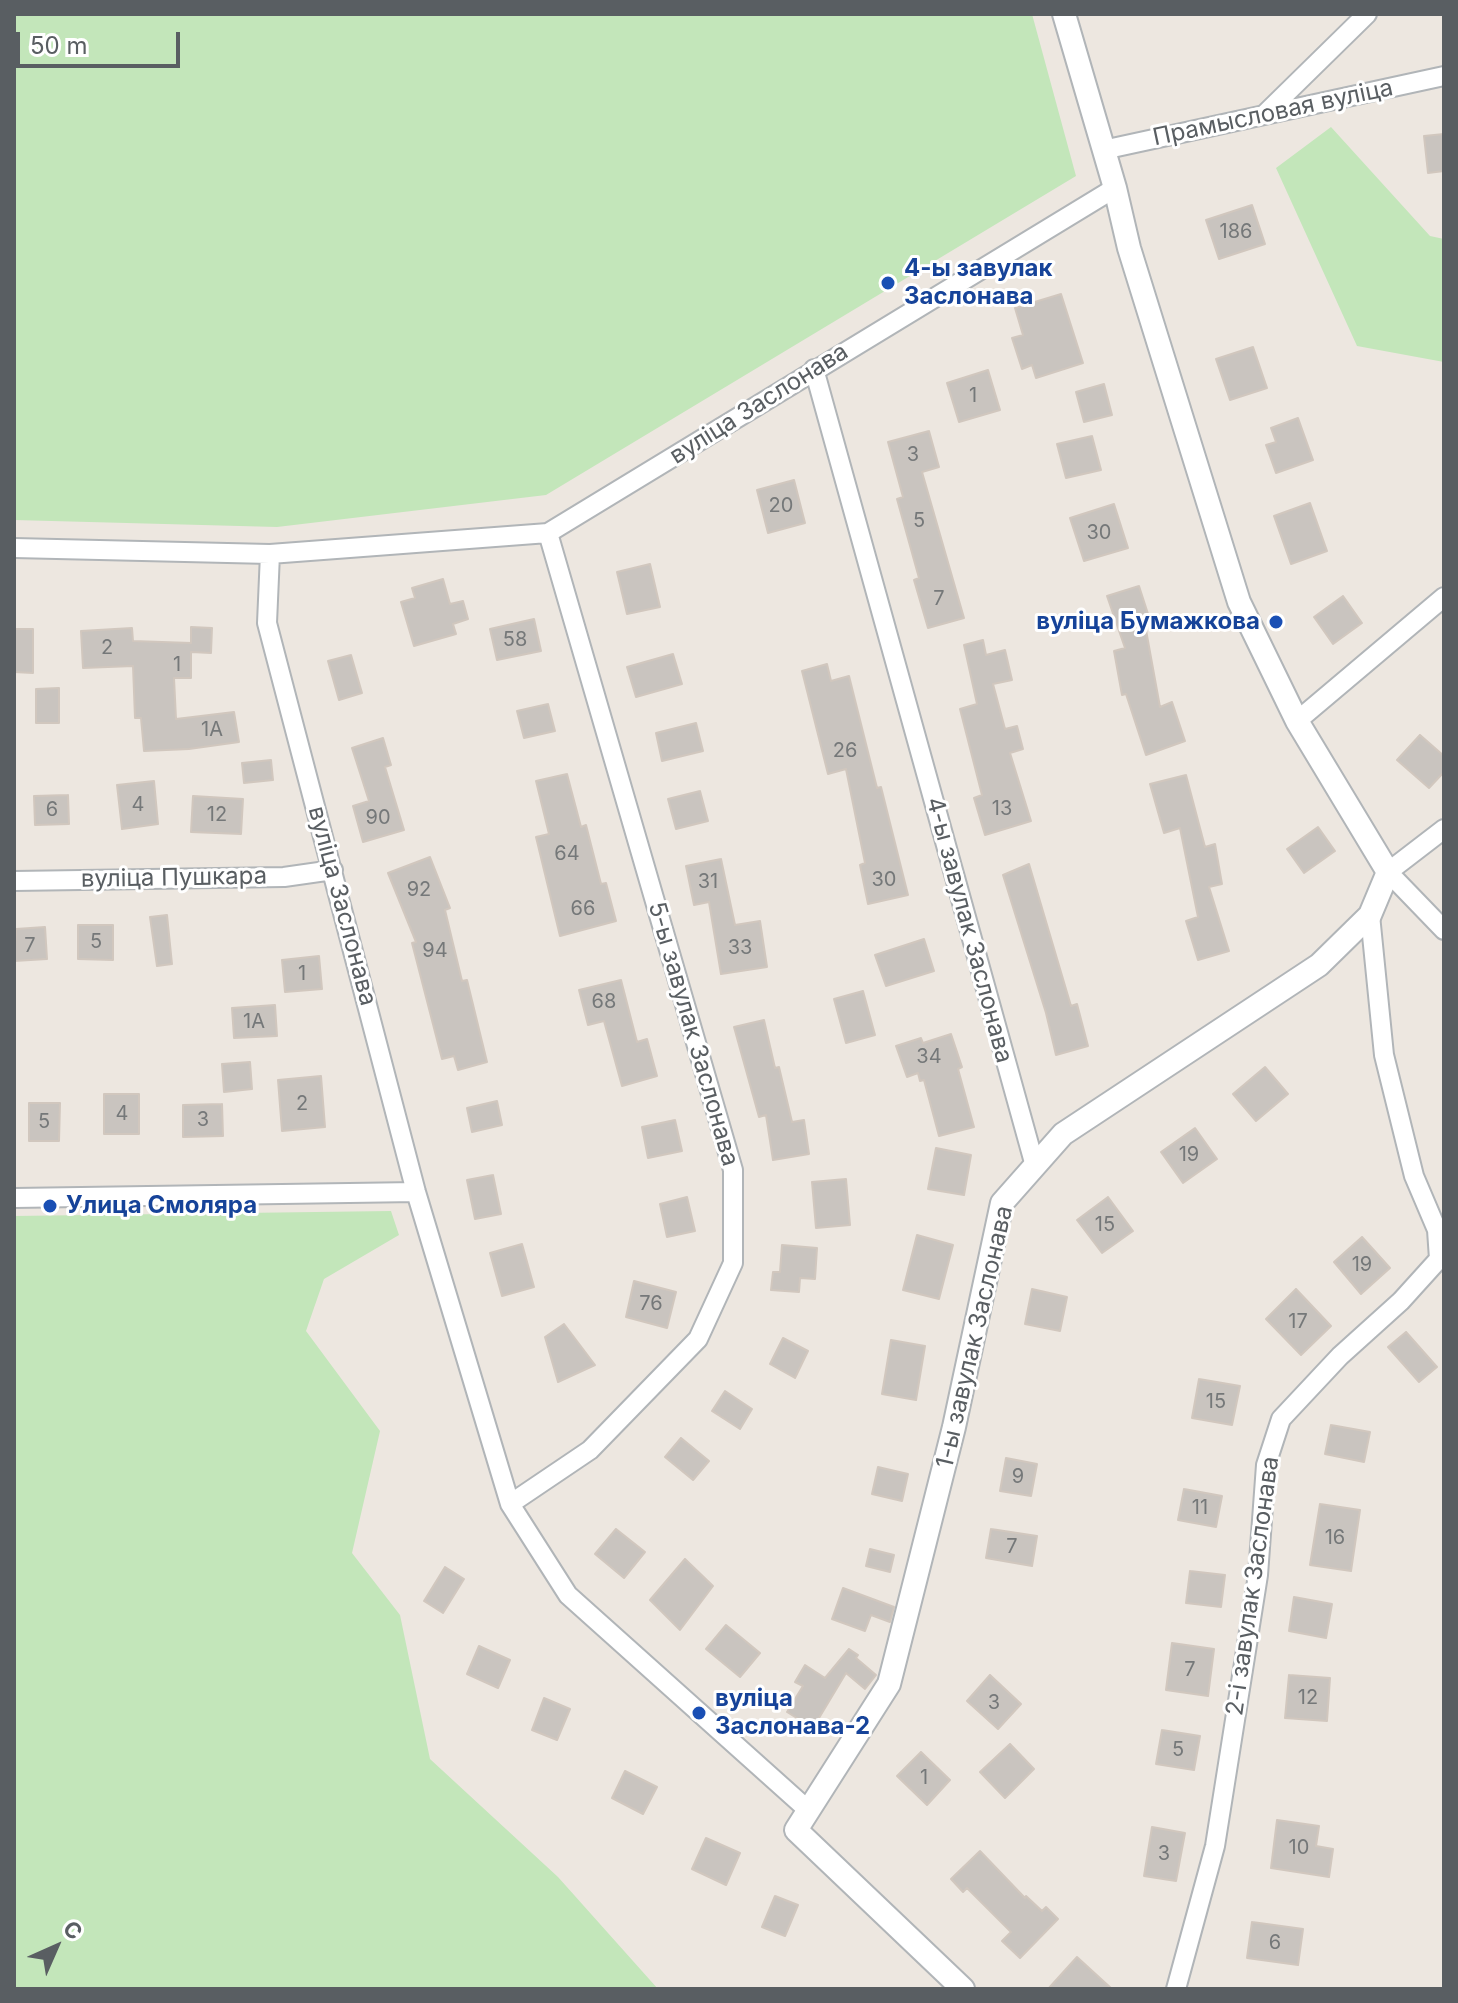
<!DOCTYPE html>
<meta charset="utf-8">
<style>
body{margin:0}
#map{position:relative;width:1458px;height:2003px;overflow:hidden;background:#ede7e0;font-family:Inter,sans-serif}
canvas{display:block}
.frame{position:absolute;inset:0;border:16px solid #595e62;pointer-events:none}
.north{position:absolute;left:16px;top:1907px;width:80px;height:80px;-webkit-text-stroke:6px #fff;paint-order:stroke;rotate:45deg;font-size:22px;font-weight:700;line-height:32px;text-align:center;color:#595e62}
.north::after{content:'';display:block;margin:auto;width:28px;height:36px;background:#595e62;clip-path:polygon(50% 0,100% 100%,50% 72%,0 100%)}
.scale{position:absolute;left:16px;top:32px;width:164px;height:36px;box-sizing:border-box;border:4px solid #595e62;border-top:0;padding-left:10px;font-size:24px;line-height:28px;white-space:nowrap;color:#595e62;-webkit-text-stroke:6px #fff;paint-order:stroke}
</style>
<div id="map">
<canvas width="1458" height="2003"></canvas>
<div class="frame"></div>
<div class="north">С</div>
<div class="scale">50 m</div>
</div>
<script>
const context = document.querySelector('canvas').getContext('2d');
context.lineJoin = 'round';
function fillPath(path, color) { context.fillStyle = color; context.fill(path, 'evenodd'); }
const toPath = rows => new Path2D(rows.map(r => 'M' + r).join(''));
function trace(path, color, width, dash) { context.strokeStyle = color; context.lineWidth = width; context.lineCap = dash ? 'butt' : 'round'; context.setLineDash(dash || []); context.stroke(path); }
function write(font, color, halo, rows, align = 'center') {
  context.font = font + ' Inter,sans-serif'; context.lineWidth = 6; context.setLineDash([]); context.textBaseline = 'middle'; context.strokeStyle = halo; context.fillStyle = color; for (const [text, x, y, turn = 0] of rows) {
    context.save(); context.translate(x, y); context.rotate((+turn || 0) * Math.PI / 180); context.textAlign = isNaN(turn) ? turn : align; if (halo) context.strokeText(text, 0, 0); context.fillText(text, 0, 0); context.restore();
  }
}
const green = toPath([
 [14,14,1032,14,1076,176,546,495,277,527,14,520],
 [1331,127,1430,236,1444,239,1444,362,1357,346,1276,168],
 [391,1211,399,1235,324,1279,306,1331,380,1431,352,1553,400,1615,430,1759,558,1877,658,1989,14,1989,14,1216]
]);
const building = toPath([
 [1444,134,1444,171,1428,173,1424,136,1444,134],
 [1252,205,1265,244,1219,259,1206,220,1252,205],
 [1061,294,1083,363,1036,378,1032,365,1022,369,1012,338,1023,335,1015,308,1061,294],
 [1253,347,1267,388,1230,400,1216,359,1253,347],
 [988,370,1000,410,959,422,947,383,988,370],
 [1104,384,1112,415,1084,422,1076,392,1104,384],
 [1298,418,1313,460,1276,473,1266,445,1276,442,1271,428,1298,418],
 [929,431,939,467,922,472,964,618,928,628,914,580,919,578,897,499,903,497,888,442,929,431],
 [1092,436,1101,470,1066,478,1057,444,1092,436],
 [794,480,805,523,768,533,757,490,794,480],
 [1310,503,1327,551,1291,564,1274,516,1310,503],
 [1114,504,1128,548,1084,561,1070,518,1114,504],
 [650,564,660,607,627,614,617,572,650,564],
 [443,579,450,604,463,601,468,619,453,624,456,634,414,646,401,602,415,598,412,588,443,579],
 [1139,586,1149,617,1144,619,1160,707,1172,702,1185,741,1146,755,1126,694,1122,695,1114,651,1125,648,1107,596,1139,586],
 [1343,596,1362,623,1333,644,1314,617,1343,596],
 [534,619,541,651,497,660,490,629,534,619],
 [191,627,212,628,211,653,191,652,191,678,174,678,176,719,234,712,239,742,189,749,144,751,141,718,135,718,133,666,83,668,81,631,132,628,133,641,191,643,191,627],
 [14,629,33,629,33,673,14,672,14,629],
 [983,640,986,655,1005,650,1012,680,993,684,1005,729,1017,726,1023,749,1010,753,1031,821,985,835,974,798,982,795,960,709,977,704,964,645,983,640],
 [673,654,682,684,636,697,627,667,673,654],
 [351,655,362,693,339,700,328,661,351,655],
 [827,664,831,681,849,676,877,788,881,787,908,895,868,904,860,865,865,863,846,769,828,774,802,671,827,664],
 [59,688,59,723,36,723,36,689,59,688],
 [548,704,555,731,524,738,517,711,548,704],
 [696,723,703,751,662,761,656,733,696,723],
 [1420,735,1444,756,1444,772,1429,788,1397,760,1420,735],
 [383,738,391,765,385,767,404,830,363,842,353,806,369,801,352,748,383,738],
 [271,760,273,780,244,783,242,763,271,760],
 [567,774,581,827,586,825,601,884,606,883,616,921,560,936,536,837,549,834,536,781,567,774],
 [1186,775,1205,847,1215,844,1222,884,1209,887,1229,951,1198,960,1186,921,1198,917,1180,828,1164,833,1150,784,1186,775],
 [154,781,158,824,122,829,117,785,154,781],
 [700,791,708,821,676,829,668,799,700,791],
 [68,795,69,824,35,825,34,796,68,795],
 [193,796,243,799,241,834,191,832,193,796],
 [1318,827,1335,851,1304,873,1287,849,1318,827],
 [430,857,450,908,445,910,462,981,467,980,487,1062,458,1070,454,1056,442,1059,412,943,416,942,388,873,430,857],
 [721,859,735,925,760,921,767,967,721,974,709,902,694,905,686,866,721,859],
 [1029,864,1071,1006,1077,1004,1088,1046,1056,1055,1046,1013,1003,875,1029,864],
 [167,915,172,964,157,966,150,917,167,915],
 [78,925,113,925,113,960,78,959,78,925],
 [45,927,47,959,14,961,16,929,45,927],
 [924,939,934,971,886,986,875,955,924,939],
 [319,956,322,989,285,992,282,960,319,956],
 [621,980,637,1042,647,1039,657,1076,622,1086,604,1021,588,1025,579,990,621,980],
 [863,991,875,1035,846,1043,834,999,863,991],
 [275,1005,277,1036,234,1038,232,1008,275,1005],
 [764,1020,775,1068,779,1067,792,1122,804,1120,809,1154,773,1160,766,1115,759,1117,734,1027,764,1020],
 [951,1034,962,1067,958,1069,974,1127,939,1136,924,1080,920,1081,918,1073,907,1077,896,1046,921,1038,923,1043,951,1034],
 [250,1062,252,1089,224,1092,222,1064,250,1062],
 [1265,1067,1288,1094,1256,1121,1233,1094,1265,1067],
 [321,1076,325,1127,282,1131,278,1080,321,1076],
 [104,1094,139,1094,139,1134,104,1134,104,1094],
 [497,1101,502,1125,472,1132,467,1108,497,1101],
 [29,1103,60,1103,59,1141,29,1141,29,1103],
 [222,1104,223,1136,183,1137,183,1105,222,1104],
 [675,1120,682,1151,648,1158,642,1127,675,1120],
 [1195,1128,1217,1159,1183,1183,1161,1152,1195,1128],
 [936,1148,971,1155,964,1195,928,1189,936,1148],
 [493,1175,501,1214,475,1219,467,1180,493,1175],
 [846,1179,850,1225,816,1228,812,1182,846,1179],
 [687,1197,695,1231,667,1237,660,1204,687,1197],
 [1108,1197,1133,1231,1102,1253,1077,1220,1108,1197],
 [917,1235,953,1245,939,1299,903,1290,917,1235],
 [1362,1237,1390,1268,1361,1294,1334,1262,1362,1237],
 [522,1244,534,1287,502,1296,490,1253,522,1244],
 [782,1245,817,1248,815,1279,800,1278,799,1292,771,1290,773,1272,780,1272,782,1245],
 [634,1281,676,1292,667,1328,626,1317,634,1281],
 [1032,1289,1067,1297,1060,1331,1025,1324,1032,1289],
 [1296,1289,1331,1326,1301,1355,1266,1319,1296,1289],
 [564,1324,595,1365,558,1382,545,1337,564,1324],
 [1406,1332,1437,1367,1419,1382,1388,1347,1406,1332],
 [783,1338,808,1351,795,1378,770,1364,783,1338],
 [891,1340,925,1346,916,1400,882,1394,891,1340],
 [1199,1379,1240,1386,1232,1425,1192,1418,1199,1379],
 [725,1391,752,1409,740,1429,712,1411,725,1391],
 [1331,1425,1370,1432,1364,1462,1325,1454,1331,1425],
 [681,1438,709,1461,693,1480,665,1457,681,1438],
 [1006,1458,1037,1464,1031,1496,1000,1491,1006,1458],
 [878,1467,908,1474,902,1501,872,1494,878,1467],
 [1184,1489,1222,1496,1216,1527,1178,1520,1184,1489],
 [1320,1504,1360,1510,1351,1571,1310,1565,1320,1504],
 [616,1529,645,1552,624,1578,595,1554,616,1529],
 [991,1529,1037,1536,1032,1566,986,1558,991,1529],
 [870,1549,894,1555,890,1572,866,1566,870,1549],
 [685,1559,713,1586,680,1630,650,1600,685,1559],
 [445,1567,464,1579,443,1613,424,1601,445,1567],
 [1190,1571,1225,1575,1221,1607,1186,1603,1190,1571],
 [843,1588,894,1607,890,1622,871,1615,865,1631,832,1619,843,1588],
 [1294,1597,1332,1604,1326,1638,1289,1631,1294,1597],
 [726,1625,760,1653,740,1677,706,1649,726,1625],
 [1172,1643,1214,1649,1208,1696,1166,1690,1172,1643],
 [479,1646,510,1660,498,1688,467,1674,479,1646],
 [849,1649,858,1655,856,1658,876,1675,865,1689,846,1673,813,1728,787,1712,803,1686,795,1682,805,1665,825,1678,849,1649],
 [990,1675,1021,1704,998,1729,967,1701,990,1675],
 [1289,1675,1330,1678,1327,1721,1285,1718,1289,1675],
 [544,1698,570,1709,557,1740,532,1730,544,1698],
 [1162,1730,1200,1736,1194,1770,1156,1764,1162,1730],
 [1010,1744,1034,1769,1005,1798,980,1772,1010,1744],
 [921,1752,950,1780,927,1805,897,1776,921,1752],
 [625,1771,657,1787,643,1814,612,1798,625,1771],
 [1277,1820,1319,1826,1316,1846,1333,1849,1329,1877,1271,1868,1277,1820],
 [1152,1827,1185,1833,1176,1881,1144,1876,1152,1827],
 [706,1838,740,1853,726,1885,692,1869,706,1838],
 [980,1851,1025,1898,1026,1896,1042,1911,1046,1907,1058,1919,1020,1958,1002,1941,1011,1932,967,1888,963,1892,951,1879,980,1851],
 [775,1896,798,1905,785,1936,762,1927,775,1896],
 [1252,1922,1303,1929,1298,1965,1247,1958,1252,1922],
 [1077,1957,1112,1989,1048,1989,1077,1957]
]);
const minor = toPath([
 [1265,114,1367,14],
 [1103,150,1444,76],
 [814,369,1035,1166],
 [14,548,270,554,548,533,1115,188],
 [270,554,267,623,416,1192,510,1504,568,1595,808,1810],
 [1297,721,1444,597],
 [1444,829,1388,872,1444,930],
 [14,881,284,877,333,870],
 [14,1198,416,1192],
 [510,1504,590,1450,698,1339,733,1263,733,1170,548,533],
 [1176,1989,1215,1846,1258,1575,1266,1465,1281,1419,1340,1356,1401,1301,1439,1259,1437,1230,1414,1176,1384,1055,1370,915]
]);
const tertiary = toPath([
 [963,1989,796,1830,889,1684,954,1427,1002,1203,1063,1134,1319,965,1370,915,1388,872,1297,721,1239,602,1129,248,1115,188,1064,14]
]);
const markers = [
 [888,283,8,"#1a4fb4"],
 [1276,622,8,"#1a4fb4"],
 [50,1206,8,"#1a4fb4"],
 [699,1713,8,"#1a4fb4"]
];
const numberNames = [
 ["186",1236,232],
 ["1",973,396],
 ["3",913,455],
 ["20",781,506],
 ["5",919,521],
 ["30",1099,533],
 ["7",939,599],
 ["58",515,640],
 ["2",107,648],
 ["1",177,665],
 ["1А",212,730],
 ["26",845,751],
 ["4",138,805],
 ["13",1002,809],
 ["6",52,810],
 ["12",217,815],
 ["90",378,818],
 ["64",567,854],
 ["30",884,880],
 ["31",708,882],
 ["92",419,890],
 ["66",583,909],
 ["5",96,942],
 ["7",30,946],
 ["33",740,948],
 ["94",435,951],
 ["1",302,974],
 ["68",604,1002],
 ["1А",254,1022],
 ["34",929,1057],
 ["2",302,1104],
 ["4",122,1114],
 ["3",203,1120],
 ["5",44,1122],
 ["19",1189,1155],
 ["15",1105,1225],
 ["19",1362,1265],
 ["76",651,1304],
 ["17",1298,1322],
 ["15",1216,1402],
 ["9",1018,1477],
 ["11",1200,1508],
 ["16",1335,1538],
 ["7",1012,1547],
 ["7",1190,1670],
 ["12",1308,1698],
 ["3",994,1703],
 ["5",1178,1750],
 ["1",924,1778],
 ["10",1299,1848],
 ["3",1164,1854],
 ["6",1275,1943]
];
const streetNames = [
 ["Прамысловая вуліца",1273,113,-12],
 ["вуліца Заслонава",759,404,-32],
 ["вуліца Пушкара",174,878,-1],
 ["вуліца Заслонава",342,906,75],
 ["4-ы завулак Заслонава",969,930,75],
 ["5-ы завулак Заслонава",693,1034,74],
 ["1-ы завулак Заслонава",975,1337,-77],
 ["2-і завулак Заслонава",1253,1586,-82]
];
const transitNames = [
 ["4-ы завулак",904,269],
 ["Заслонава",904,297],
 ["вуліца Бумажкова",1260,622,"right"],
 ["Улица Смоляра",66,1206],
 ["вуліца",715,1699],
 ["Заслонава-2",715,1727]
];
fillPath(green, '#c3e6ba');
fillPath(building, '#c9c4bf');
trace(building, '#d1c7be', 2);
trace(minor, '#b1b5b8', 22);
trace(tertiary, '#b1b5b8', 26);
trace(minor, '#fff', 18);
trace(tertiary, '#fff', 22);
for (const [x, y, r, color] of markers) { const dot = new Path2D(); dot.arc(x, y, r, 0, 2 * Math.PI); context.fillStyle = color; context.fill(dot); trace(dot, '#fff', 3); }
write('20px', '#757879', null, numberNames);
write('24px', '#595e62', '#fff', streetNames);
write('bold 24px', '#164399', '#fff', transitNames, 'left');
</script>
